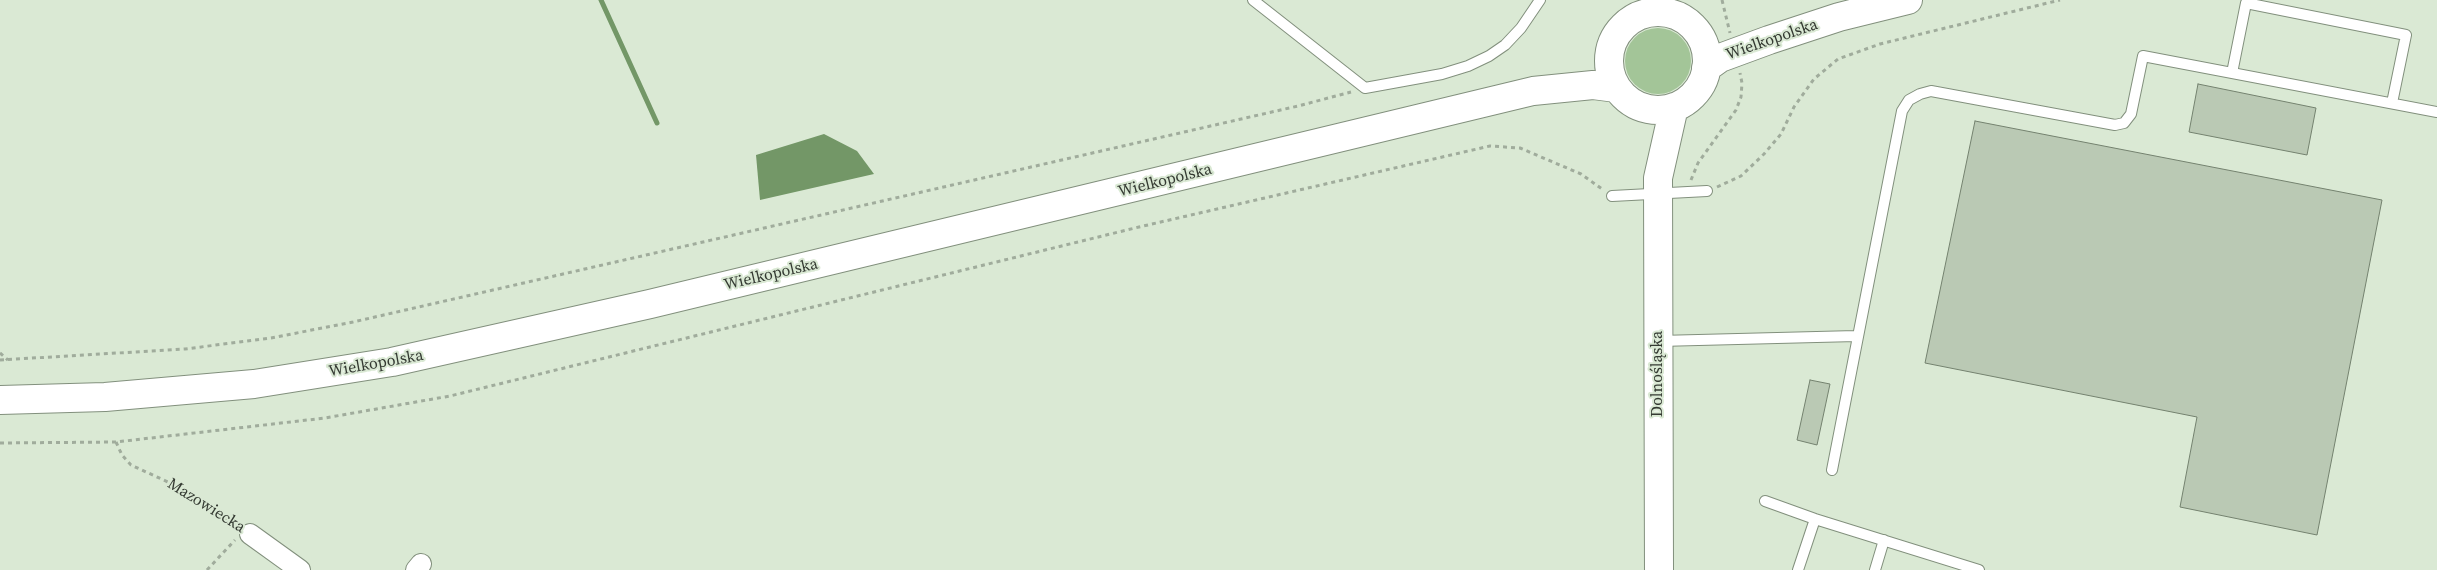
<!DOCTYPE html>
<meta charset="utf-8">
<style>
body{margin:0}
canvas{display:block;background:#dae9d4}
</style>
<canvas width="2437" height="570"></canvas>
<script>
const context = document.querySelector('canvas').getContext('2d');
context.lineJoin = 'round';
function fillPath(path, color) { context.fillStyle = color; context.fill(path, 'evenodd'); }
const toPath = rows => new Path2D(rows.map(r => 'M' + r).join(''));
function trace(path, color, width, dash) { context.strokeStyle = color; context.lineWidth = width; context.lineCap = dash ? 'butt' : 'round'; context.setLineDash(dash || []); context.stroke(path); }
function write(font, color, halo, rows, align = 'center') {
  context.font = font + ' "Source Serif 4",serif'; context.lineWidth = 4; context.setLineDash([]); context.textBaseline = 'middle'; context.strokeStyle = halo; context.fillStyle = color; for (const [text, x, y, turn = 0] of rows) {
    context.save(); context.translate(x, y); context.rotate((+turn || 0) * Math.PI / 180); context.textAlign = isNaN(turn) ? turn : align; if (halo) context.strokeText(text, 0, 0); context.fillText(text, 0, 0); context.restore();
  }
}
const green = toPath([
 '1625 61a33 33 0 1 1 66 0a33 33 0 1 1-66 0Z'
]);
const water = toPath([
 [824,134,857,151,874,174,760,200,756,155]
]);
const stream = toPath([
 [601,0,657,123]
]);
const building = toPath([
 [2198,84,2316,108,2307,155,2189,132,2198,84],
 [1975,121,2382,200,2317,535,2180,507,2197,417,1925,363,1975,121],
 [1810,380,1830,384,1817,445,1797,440,1810,380]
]);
const path = toPath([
 [1722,0,1730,33],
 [1691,180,1698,163,1736,110,1741,97,1742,83,1740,73],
 [1717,187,1741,176,1764,154,1781,134,1794,107,1814,79,1838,59,1880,44,2060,0],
 [0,353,8,360],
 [0,360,185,349,271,338,353,322,1298,106,1351,92],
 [116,442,122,455,131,465,168,482,236,525],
 [0,443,116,442,325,418,450,396,1139,227,1490,146,1520,148,1581,174,1602,189],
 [207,570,235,540]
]);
const lane = toPath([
 [1253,0,1365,88,1442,74,1468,66,1489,56,1505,45,1521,28,1540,0],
 [2232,73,2246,3,2406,35,2392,103],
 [1612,196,1707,191],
 [1659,341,1856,336],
 [1832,470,1902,111,1909,100,1920,94,1931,91,2115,125,2124,123,2131,114,2143,56,2437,112],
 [1765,501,1815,519,1979,570],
 [1798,570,1815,519],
 [1875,570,1884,540]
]);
const street = toPath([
 [250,534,300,570],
 [416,570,421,564]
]);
const secondary = toPath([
 '1609 61a49 49 0 1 1 98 0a49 49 0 1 1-98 0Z',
 [1706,68,1720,58,1769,40,1839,17,1908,0],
 [0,400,105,397,254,384,392,362,650,304,1533,91,1593,85,1616,88],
 [1659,570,1658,178,1674,107]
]);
const streetNames = [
 ["Wielkopolska",1772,40,-19],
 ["Wielkopolska",1165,181,-14],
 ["Wielkopolska",771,275,-13],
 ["Wielkopolska",376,364,-10],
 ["Dolnośląska",1658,374,-90],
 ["Mazowiecka",206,506,32]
];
fillPath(green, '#a3c598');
fillPath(water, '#739767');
trace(stream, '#739767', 5);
fillPath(building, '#bac9b4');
trace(building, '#74826f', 1);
trace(lane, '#82907d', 12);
trace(street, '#82907d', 22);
trace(secondary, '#82907d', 30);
trace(path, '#a0ac9c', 3, [4, 4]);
trace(lane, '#fff', 10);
trace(street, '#fff', 20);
trace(secondary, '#fff', 28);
write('16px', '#343a32', '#dae9d4', streetNames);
</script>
